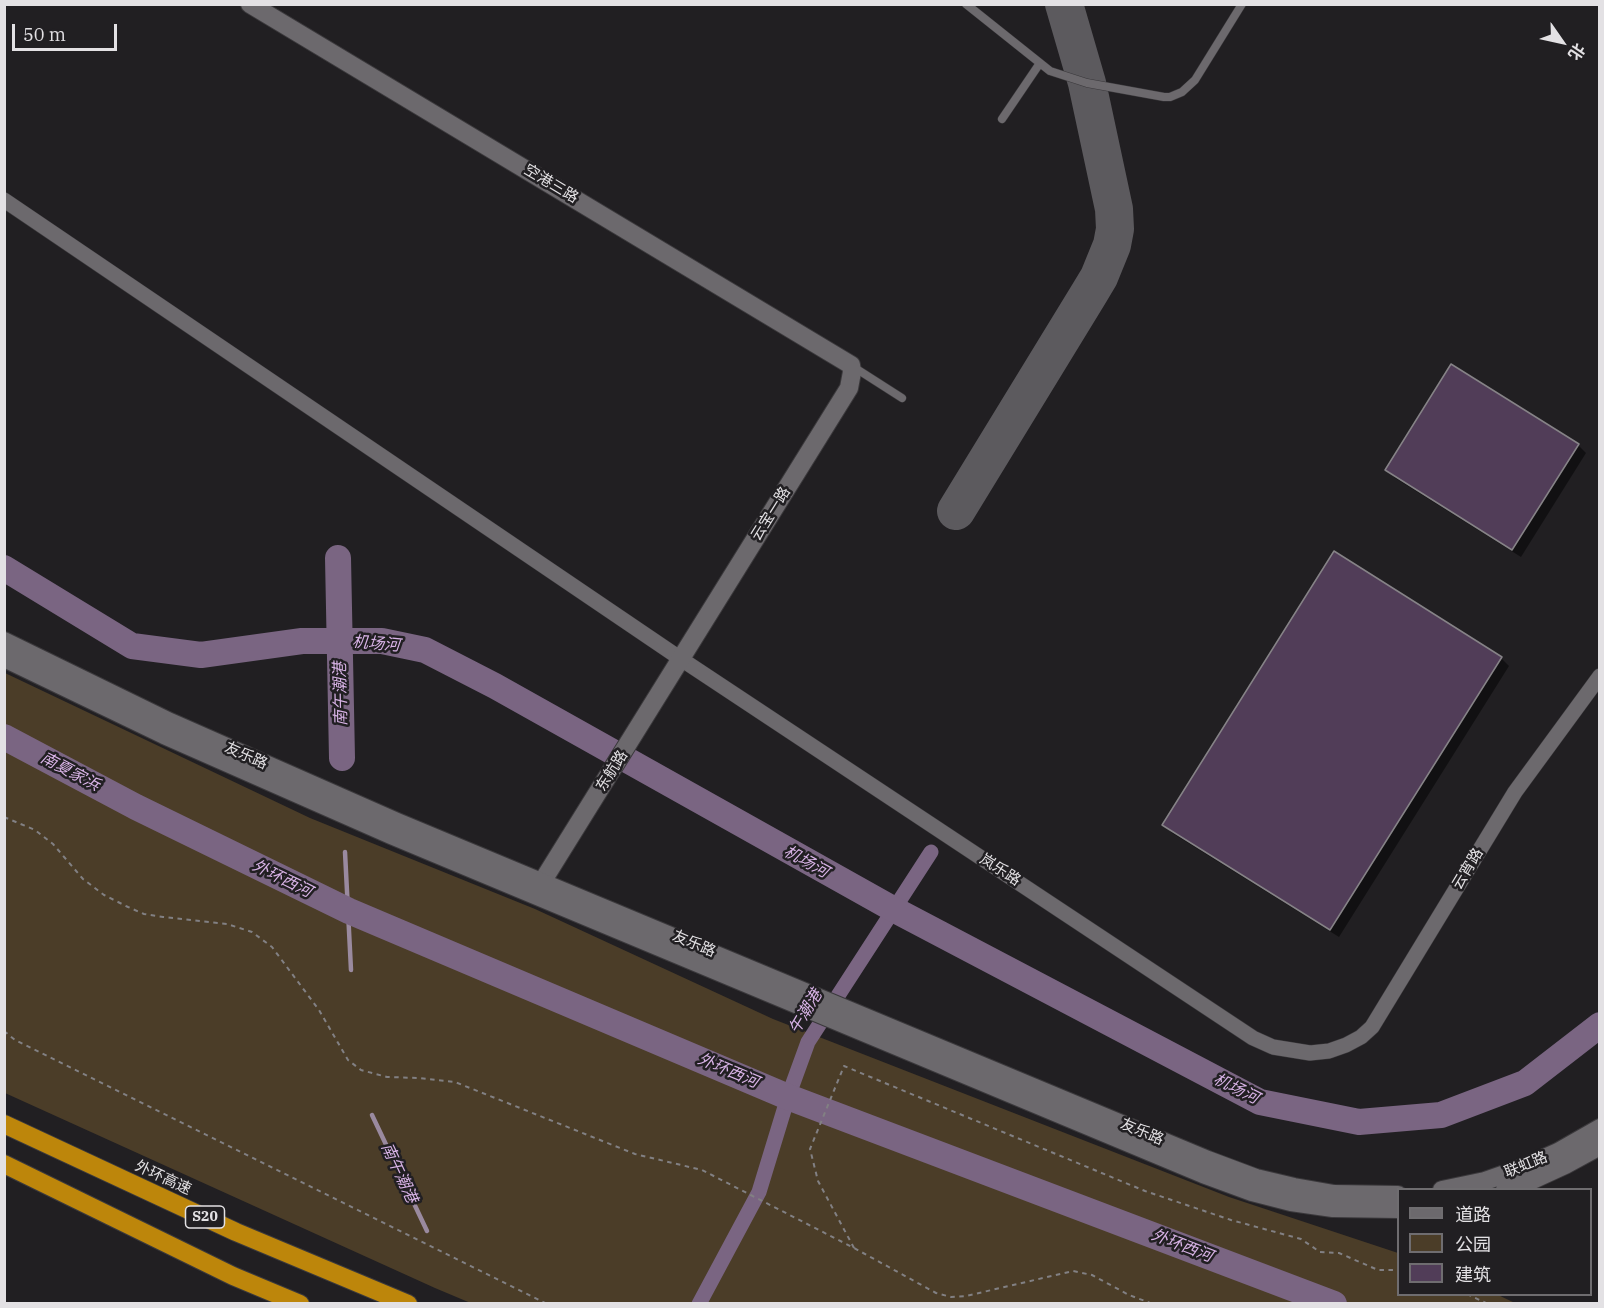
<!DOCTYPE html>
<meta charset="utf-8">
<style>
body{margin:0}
#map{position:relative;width:1604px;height:1308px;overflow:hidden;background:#211f22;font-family:"IBM Plex Serif","Noto Sans SC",serif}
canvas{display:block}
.frame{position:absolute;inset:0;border:6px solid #e3e1e4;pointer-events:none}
.legend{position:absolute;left:1397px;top:1188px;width:195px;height:108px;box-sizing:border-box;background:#211f22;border:2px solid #6f6d70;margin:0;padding:8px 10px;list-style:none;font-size:18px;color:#e3e1e4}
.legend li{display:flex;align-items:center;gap:12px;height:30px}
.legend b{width:30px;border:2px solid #6f6d70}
.north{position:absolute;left:1532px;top:12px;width:60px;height:60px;-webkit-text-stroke:4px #211f22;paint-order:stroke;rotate:124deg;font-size:16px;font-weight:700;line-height:24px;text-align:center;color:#e3e1e4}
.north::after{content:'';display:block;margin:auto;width:21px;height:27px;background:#e3e1e4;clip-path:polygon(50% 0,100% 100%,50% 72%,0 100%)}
.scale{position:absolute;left:12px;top:24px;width:105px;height:27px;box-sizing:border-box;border:3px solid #e3e1e4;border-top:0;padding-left:8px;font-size:18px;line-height:21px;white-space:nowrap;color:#e3e1e4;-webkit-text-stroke:4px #211f22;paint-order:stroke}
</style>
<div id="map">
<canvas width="1604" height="1308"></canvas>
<div class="frame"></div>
<ul class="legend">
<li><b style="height:8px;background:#6c696d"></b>道路</li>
<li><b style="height:16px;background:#4b3d28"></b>公园</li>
<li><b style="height:16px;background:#513d58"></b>建筑</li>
</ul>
<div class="north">北</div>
<div class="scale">50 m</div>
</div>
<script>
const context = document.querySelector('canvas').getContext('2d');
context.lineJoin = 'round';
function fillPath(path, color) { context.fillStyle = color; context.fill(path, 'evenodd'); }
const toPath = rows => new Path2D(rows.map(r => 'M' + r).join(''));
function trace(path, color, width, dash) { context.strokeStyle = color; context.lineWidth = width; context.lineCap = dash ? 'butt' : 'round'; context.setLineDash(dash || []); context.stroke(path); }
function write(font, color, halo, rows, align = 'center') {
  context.font = font + ' "IBM Plex Serif","Noto Sans SC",serif'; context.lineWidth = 5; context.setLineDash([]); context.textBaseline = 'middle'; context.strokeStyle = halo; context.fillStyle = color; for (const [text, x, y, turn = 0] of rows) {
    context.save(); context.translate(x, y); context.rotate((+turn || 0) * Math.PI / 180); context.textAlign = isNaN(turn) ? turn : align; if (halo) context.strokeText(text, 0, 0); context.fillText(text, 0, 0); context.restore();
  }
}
const green = toPath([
 [5,673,310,818,535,909,773,1019,1229,1197,1398,1253,1398,1294,1498,1295,1515,1303,473,1304,435,1288,5,1093]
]);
const shadow = toPath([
 [1578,445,1586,453,1521,557,1395,478,1387,470],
 [1501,658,1509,666,1339,937,1172,833,1164,824]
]);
const stream = toPath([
 [345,852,351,970],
 [372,1115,427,1231]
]);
const canal = toPath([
 [699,1304,759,1192,788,1097,808,1042,931,852]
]);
const river = toPath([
 [338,558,342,758],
 [4,568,132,646,201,655,302,641,382,641,425,650,495,686,893,909,1260,1102,1359,1122,1441,1115,1525,1083,1600,1025],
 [4,737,136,807,349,911,788,1097,1334,1304]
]);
const taxiway = toPath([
 [956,511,1090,292,1099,277,1112,245,1115,229,1114,209,1087,83,1064,4]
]);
const building = toPath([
 [1451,364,1579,444,1512,550,1385,470,1451,364],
 [1334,551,1502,657,1330,930,1162,825,1334,551]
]);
const path = toPath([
 [4,817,35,830,53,844,83,879,104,895,128,907,144,914,163,917,227,924,252,932,272,947,319,1010,348,1060,361,1070,387,1077,420,1078,455,1082,635,1154,702,1170,854,1248,936,1293,951,1297,966,1296,1073,1271,1092,1275,1129,1295,1153,1304],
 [4,1031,15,1040,547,1304],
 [854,1248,818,1181,810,1149,844,1066,1145,1191,1231,1220,1301,1239,1320,1252,1339,1253,1378,1270,1398,1270],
 [1467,1294,1488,1304]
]);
const service = toPath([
 [966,4,1050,71,1087,83,1164,97,1170,97,1182,92,1195,80,1242,4],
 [1002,119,1040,63],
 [852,366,902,398]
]);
const minor = toPath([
 [4,200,681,659,1253,1038,1273,1047,1310,1053,1329,1051,1346,1045,1361,1037,1372,1027,1515,792,1600,676]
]);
const tertiary = toPath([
 [250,4,851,365,852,372,849,388,542,882]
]);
const secondary = toPath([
 [4,641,170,722,397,822,1208,1160,1256,1178,1294,1187,1334,1194,1398,1195],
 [4,658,164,735,391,835,1203,1174,1252,1192,1291,1202,1333,1208,1398,1209],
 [1442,1190,1485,1181,1522,1168,1558,1152,1600,1128],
 [1505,1190,1528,1182,1565,1165,1600,1146]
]);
const motorway = toPath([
 [4,1124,236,1232,408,1304],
 [4,1164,233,1276,300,1304]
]);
const shields = [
 [205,1217,39]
];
const shieldNames = [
 ["S20",205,1217]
];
const streetNames = [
 ["空港三路",551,184,31],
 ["云宝一路",771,514,-58],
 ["友乐路",246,756,24],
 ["东航路",612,771,-58],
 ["云宵路",1468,869,-59],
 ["岚乐路",1000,870,33],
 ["友乐路",694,944,23],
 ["友乐路",1142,1132,23],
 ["联虹路",1526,1165,-22],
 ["外环高速",163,1178,25]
];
const waterNames = [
 ["机场河",376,644,5],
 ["南午潮港",341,694,-91],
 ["南夏家浜",70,772,28],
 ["机场河",806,862,29],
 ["外环西河",282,879,26],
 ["午潮港",806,1012,-59],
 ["外环西河",728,1071,23],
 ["机场河",1236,1089,26],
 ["南午潮港",399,1173,65],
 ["外环西河",1182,1246,21]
];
fillPath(green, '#4b3d28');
fillPath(shadow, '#0007');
trace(stream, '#9a8a9f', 4.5);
trace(canal, '#7a6582', 15);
trace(river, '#7a6582', 26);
trace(taxiway, '#5c5a5e', 38);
fillPath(building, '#513d58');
trace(building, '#868387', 1.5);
trace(service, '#3b393c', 9);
trace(minor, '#3b393c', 16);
trace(tertiary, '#3b393c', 20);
trace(secondary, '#3b393c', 20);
trace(motorway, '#3b393c', 20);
trace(path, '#828083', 2, [4.5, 4.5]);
trace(service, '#6c696d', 8);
trace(minor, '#6c696d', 15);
trace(tertiary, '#6c696d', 18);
trace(secondary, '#6c696d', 18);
trace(motorway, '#bd860b', 18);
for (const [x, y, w] of shields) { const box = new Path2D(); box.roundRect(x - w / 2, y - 11, w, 22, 4.5); context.fillStyle = '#211f22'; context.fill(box); trace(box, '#e3e1e4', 1.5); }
write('bold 14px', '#e3e1e4', null, shieldNames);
write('15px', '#e3e1e4', '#211f22', streetNames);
write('italic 16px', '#d8b3e6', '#211f22', waterNames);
</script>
